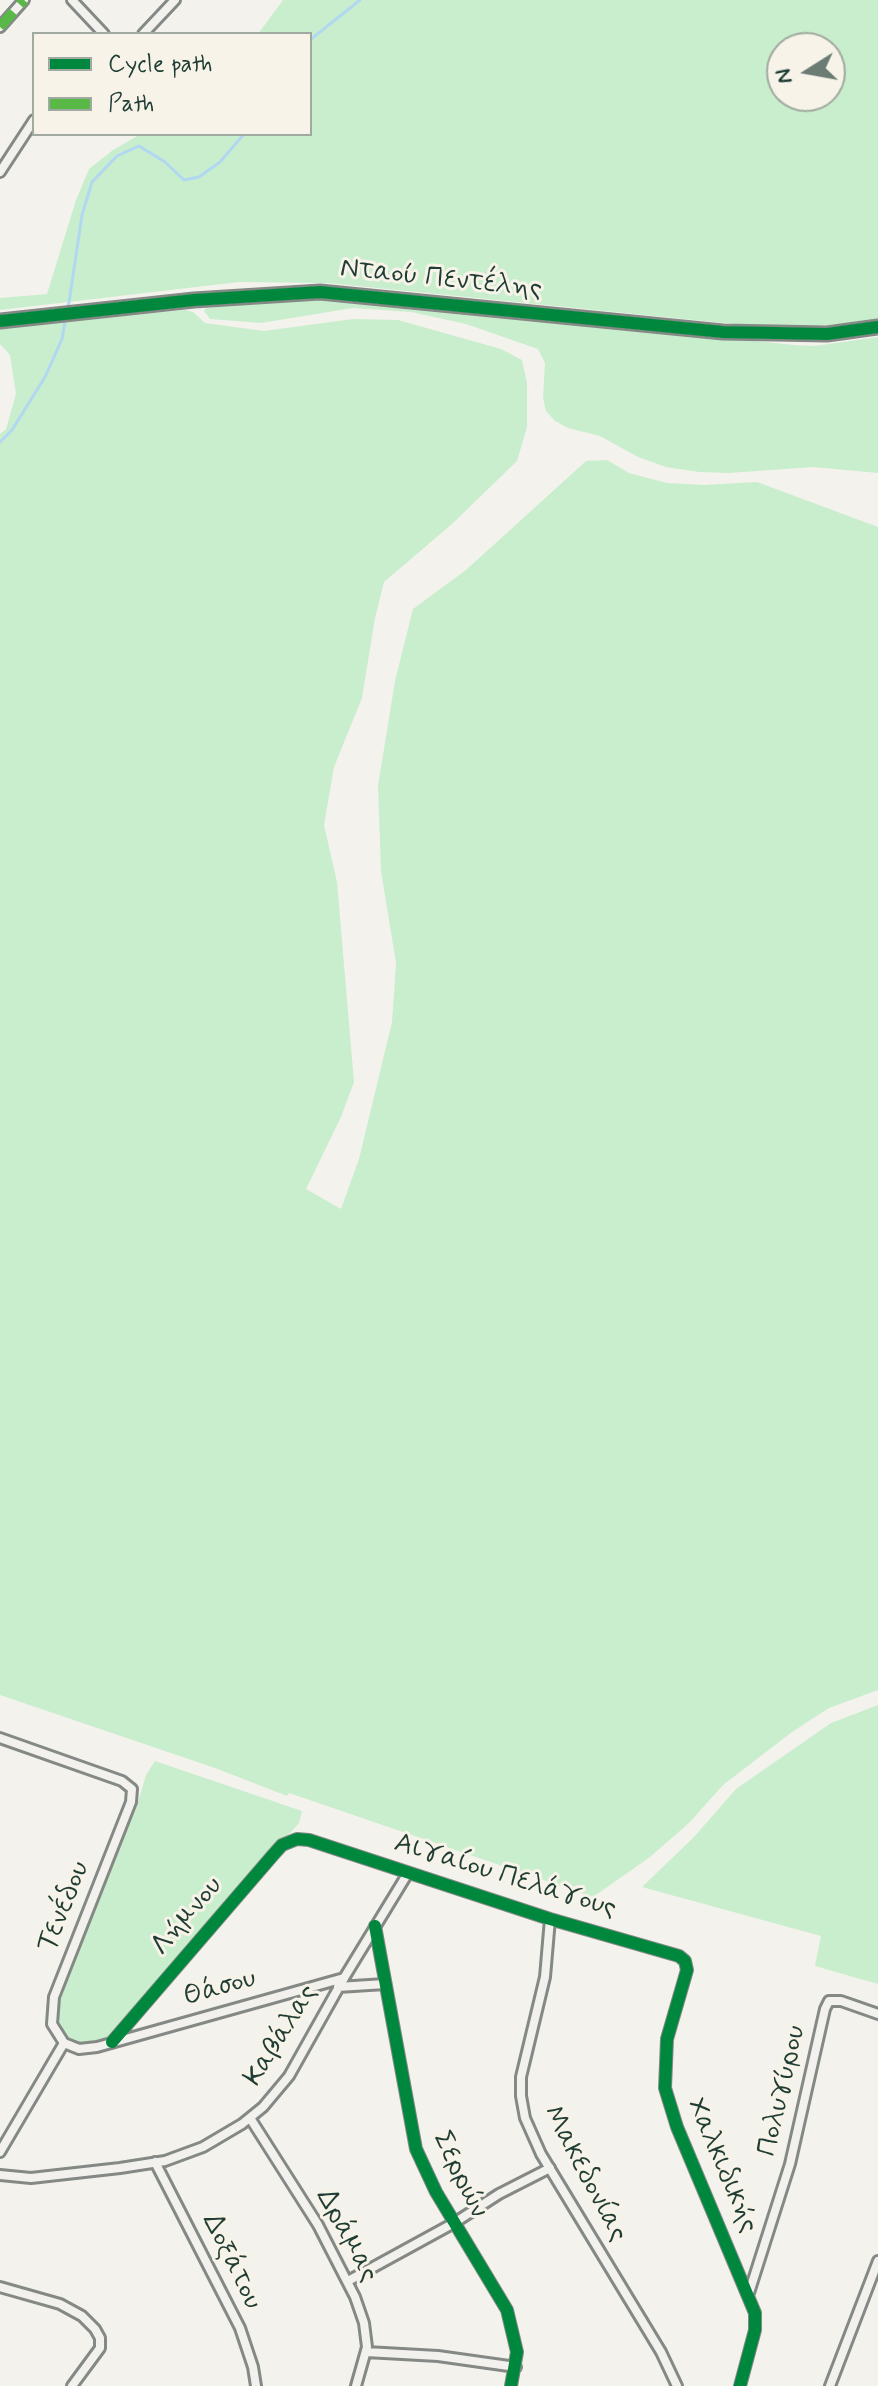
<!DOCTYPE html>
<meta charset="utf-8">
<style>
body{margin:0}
#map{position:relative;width:878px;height:2386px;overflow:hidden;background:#f4f2ec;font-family:Mynerve,sans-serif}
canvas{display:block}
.legend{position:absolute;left:32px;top:32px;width:280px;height:104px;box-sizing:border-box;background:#f7f3e8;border:2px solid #a1aaa0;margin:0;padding:10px 14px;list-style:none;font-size:24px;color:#1f3d34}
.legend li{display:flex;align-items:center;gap:16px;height:40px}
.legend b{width:40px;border:2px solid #a1aaa0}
.north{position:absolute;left:766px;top:32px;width:80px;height:80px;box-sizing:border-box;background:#f7f3e8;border:2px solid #a1aaa0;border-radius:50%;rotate:259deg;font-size:22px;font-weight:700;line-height:32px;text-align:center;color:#1f3d34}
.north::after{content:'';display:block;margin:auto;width:28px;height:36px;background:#6a7c74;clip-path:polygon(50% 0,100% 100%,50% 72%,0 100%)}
</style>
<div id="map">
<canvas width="878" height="2386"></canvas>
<ul class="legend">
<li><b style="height:10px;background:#00873e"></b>Cycle path</li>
<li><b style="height:10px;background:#58b947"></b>Path</li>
</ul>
<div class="north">N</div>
</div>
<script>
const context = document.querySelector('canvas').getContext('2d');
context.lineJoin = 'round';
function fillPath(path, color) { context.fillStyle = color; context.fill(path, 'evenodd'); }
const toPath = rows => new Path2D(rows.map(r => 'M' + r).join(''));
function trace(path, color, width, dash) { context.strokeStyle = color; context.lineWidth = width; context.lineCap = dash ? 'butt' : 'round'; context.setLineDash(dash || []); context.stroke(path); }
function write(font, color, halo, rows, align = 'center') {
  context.font = font + ' Mynerve,sans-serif'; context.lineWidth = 6; context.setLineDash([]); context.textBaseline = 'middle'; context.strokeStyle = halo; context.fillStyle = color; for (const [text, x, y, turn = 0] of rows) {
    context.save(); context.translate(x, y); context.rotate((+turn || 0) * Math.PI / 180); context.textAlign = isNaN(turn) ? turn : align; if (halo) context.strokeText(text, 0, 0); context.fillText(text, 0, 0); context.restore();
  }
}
const green = toPath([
 [283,0,878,0,878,320,799,328,754,326,328,283,239,282,0,310,0,298,47,294,76,200,89,169,113,150,141,134,310,134,310,34,258,34],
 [782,48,830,48,830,96,782,96],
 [343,299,794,345,815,346,878,337,878,473,813,467,729,473,699,472,666,467,638,457,600,436,568,428,555,421,546,411,543,398,545,363,538,349,466,324,411,312,353,308,261,323,210,319,204,311,206,308,272,300],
 [185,310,193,312,205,323,264,331,353,319,398,320,501,349,522,360,527,383,527,427,517,461,452,524,384,582,375,618,362,698,334,767,324,825,337,882,354,1082,341,1117,306,1189,341,1209,359,1159,392,1022,396,963,381,871,378,786,395,681,413,609,466,570,586,461,607,460,629,473,667,483,704,485,757,482,878,527,878,1690,829,1708,792,1732,723,1785,689,1823,650,1857,593,1897,289,1793,287,1796,215,1768,0,1695,0,434,6,429,16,394,10,355,0,344,0,327],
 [878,1705,878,1984,815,1966,821,1936,642,1887,694,1837,736,1789,831,1723],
 [155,1761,302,1811,299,1823,177,1959,124,2023,102,2043,78,2044,62,2037,56,2027,54,2003,121,1837,136,1809,146,1775]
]);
const stream = toPath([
 [310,40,360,0],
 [68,309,82,215,92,182,117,156,139,146,165,162,184,180,199,177,220,162,244,134],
 [0,442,12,430,45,377,62,339,66,316]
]);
const street = toPath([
 [72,0,104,34],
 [0,27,24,0],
 [143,34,175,0],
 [0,172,34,120],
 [0,1738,122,1781,132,1789,131,1802,54,1997,52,2024,64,2043,79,2049,97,2047,344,1978],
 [550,1919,545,1977,521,2077,521,2096,525,2118,541,2154,661,2352,677,2386],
 [375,1926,416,2149,436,2192,507,2310,517,2352,511,2386],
 [338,1987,385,1984],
 [112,2042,273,1855,282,1845,297,1839,309,1840,550,1919,679,1956,685,1961,687,1970,667,2039,665,2088,677,2127,755,2313,755,2330,740,2386],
 [250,2118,318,2225,355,2297,364,2323,367,2347,356,2386],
 [0,2152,64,2043],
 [155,2162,240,2328,253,2367,256,2386],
 [0,2175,31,2178,120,2168,165,2161,203,2147,242,2124,263,2107,289,2076,344,1978,408,1873],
 [348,2281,454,2223,499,2194,550,2168],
 [0,2287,60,2304,82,2316,95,2329,100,2338,100,2348,72,2386],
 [749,2293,790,2164,825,2009,829,2001,841,2001,878,2014],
 [366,2352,438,2356,516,2367],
 [830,2386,878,2261]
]);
const secondary = toPath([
 [0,321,194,300,320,292,723,332,827,334,878,327]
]);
const quiet = toPath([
 [0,27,24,0]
]);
const cycleway = toPath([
 [0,321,194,300,320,292,723,332,827,334,878,327],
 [375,1926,416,2149,436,2192,507,2310,517,2352,511,2386],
 [112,2042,273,1855,282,1845,297,1839,309,1840,550,1919,679,1956,685,1961,687,1970,667,2039,665,2088,677,2127,755,2313,755,2330,740,2386]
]);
const streetNames = [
 ["Νταού Πεντέλης",441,280,6],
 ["Αιγαίου Πελάγους",505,1877,17],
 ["Τενέδου",65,1907,-68],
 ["Λήμνου",188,1917,-50],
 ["Θάσου",220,1989,-16],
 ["Καβάλας",282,2036,-58],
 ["Πολυγύρου",783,2091,-77],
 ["Χαλκιδικής",721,2166,67],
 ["Μακεδονίας",584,2174,62],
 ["Σερρών",459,2175,64],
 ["Δράμας",346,2236,62],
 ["Δοξάτου",231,2262,64]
];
fillPath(green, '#c9eecd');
trace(stream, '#b2d7f1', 3);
trace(street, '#848985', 14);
trace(secondary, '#848985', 17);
trace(street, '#f2f1ed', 8);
trace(secondary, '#f2f1ed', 11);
trace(quiet, '#58b947', 10, [20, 10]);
trace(cycleway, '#00873e', 12);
write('28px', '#1f3d34', '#f7f3e8', streetNames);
</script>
